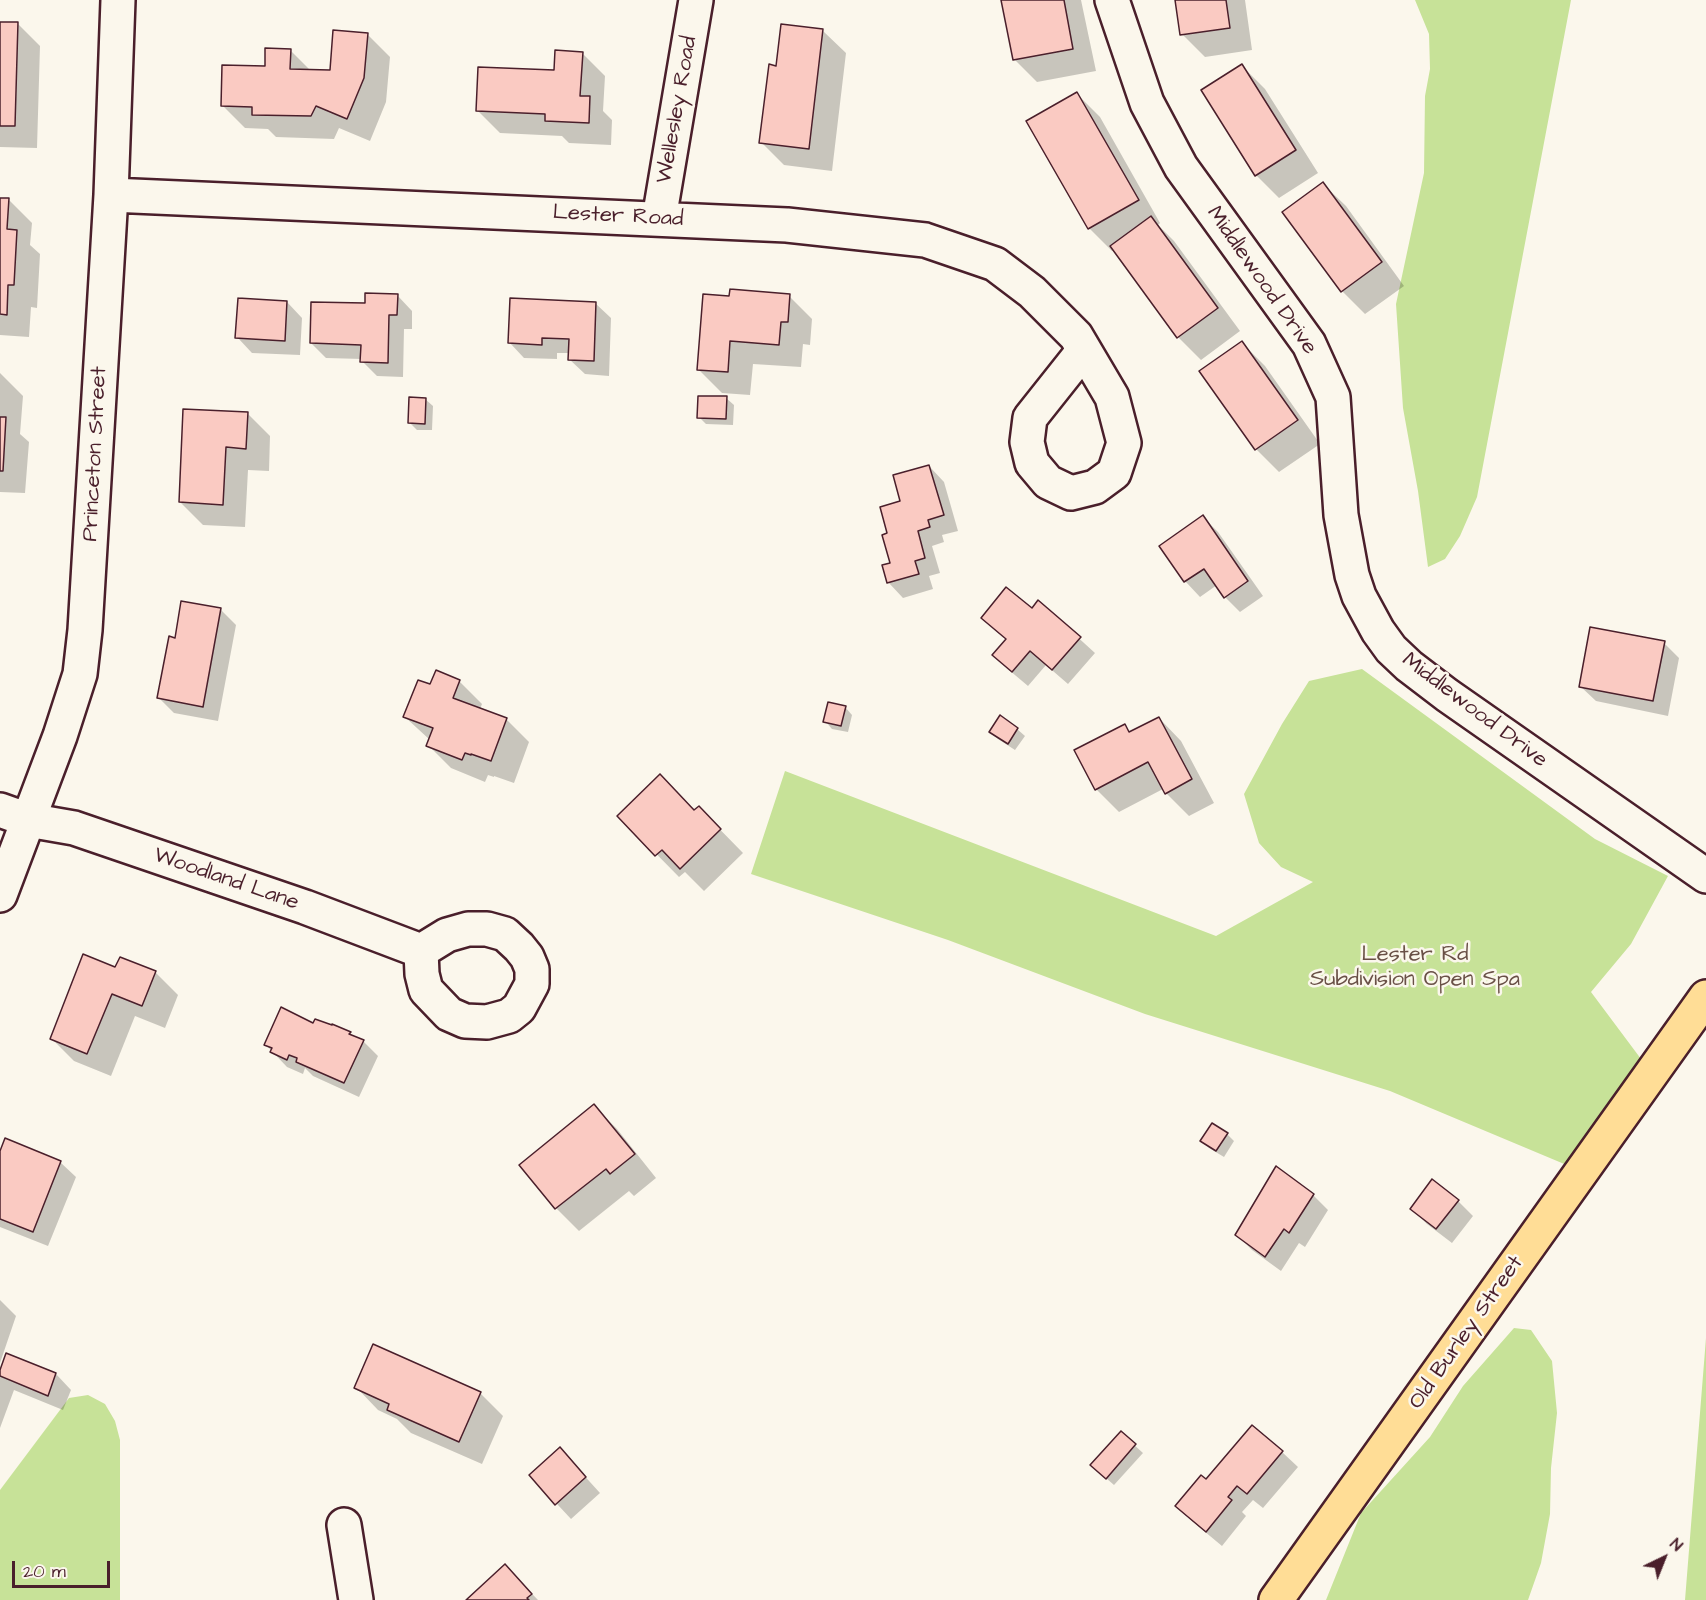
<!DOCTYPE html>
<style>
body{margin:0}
#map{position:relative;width:1706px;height:1600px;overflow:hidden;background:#fbf7ec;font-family:"Architects Daughter",sans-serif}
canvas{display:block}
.north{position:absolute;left:1634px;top:1528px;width:60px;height:60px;-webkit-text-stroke:4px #fbf7ec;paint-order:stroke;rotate:43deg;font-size:16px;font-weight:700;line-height:24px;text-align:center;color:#4a1f2b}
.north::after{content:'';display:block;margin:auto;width:21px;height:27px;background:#4a1f2b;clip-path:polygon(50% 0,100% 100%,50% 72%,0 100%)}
.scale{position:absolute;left:12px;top:1561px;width:98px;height:27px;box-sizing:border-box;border:3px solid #4a1f2b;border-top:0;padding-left:8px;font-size:18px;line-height:21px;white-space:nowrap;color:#4a1f2b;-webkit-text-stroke:4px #fbf7ec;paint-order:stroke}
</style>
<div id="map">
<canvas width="1706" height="1600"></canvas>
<div class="north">N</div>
<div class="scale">20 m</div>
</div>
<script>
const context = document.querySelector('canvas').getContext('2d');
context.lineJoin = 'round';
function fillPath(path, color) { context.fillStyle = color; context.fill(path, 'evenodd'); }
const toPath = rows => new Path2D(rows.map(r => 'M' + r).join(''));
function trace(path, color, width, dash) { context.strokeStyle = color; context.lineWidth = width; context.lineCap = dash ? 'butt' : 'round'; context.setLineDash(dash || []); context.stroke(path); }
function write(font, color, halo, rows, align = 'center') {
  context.font = font + ' "Architects Daughter",sans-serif'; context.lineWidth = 5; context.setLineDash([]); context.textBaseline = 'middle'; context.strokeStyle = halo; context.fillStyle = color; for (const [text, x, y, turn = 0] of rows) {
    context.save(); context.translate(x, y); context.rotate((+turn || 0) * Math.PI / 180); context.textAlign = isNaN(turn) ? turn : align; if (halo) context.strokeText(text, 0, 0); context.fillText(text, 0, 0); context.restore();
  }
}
const green = toPath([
 [1415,0,1571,0,1477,497,1460,536,1445,559,1428,567,1418,491,1403,408,1396,304,1424,173,1425,96,1430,69,1429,34],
 [1362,669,1595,839,1668,876,1631,944,1591,992,1644,1063,1569,1166,1390,1091,1145,1014,948,940,751,874,785,771,1216,936,1313,882,1281,867,1259,843,1244,794,1282,724,1309,681],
 [1514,1328,1531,1330,1552,1361,1557,1413,1551,1468,1550,1514,1541,1563,1528,1600,1326,1600,1361,1513,1430,1437,1463,1386],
 [1706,1338,1706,1600,1685,1600],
 [88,1395,105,1404,115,1421,120,1440,120,1600,0,1600,0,1490,69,1398]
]);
const shadow = toPath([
 [1002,0,1081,0,1096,71,1037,82,1014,59],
 [1176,0,1245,0,1252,50,1205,57,1182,34],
 [0,23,17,23,40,46,37,148,0,147],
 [823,31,846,53,832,171,784,165,761,142],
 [367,34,390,57,386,102,370,141,339,128,334,139,276,137,268,129,245,128,222,105,266,68,290,50,311,71,332,72],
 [582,53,605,76,603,111,612,120,611,145,569,143,562,136,500,133,477,110,555,72],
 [1242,66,1265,89,1318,173,1279,198,1256,175],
 [1077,94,1100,117,1160,223,1158,225,1174,241,1240,331,1201,360,1178,337,1114,249,1112,251,1089,228],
 [1323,184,1346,206,1404,286,1365,314,1342,291],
 [0,199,9,200,32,223,30,245,40,254,37,308,31,307,29,337,0,335],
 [397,295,412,311,412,329,404,329,403,377,377,376,362,361,362,359,326,358,311,343,366,305],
 [789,296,812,319,810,345,803,344,801,367,753,364,750,395,722,393,699,370,731,298],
 [287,302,302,318,300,355,252,353,237,337],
 [595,303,611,318,609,376,585,374,569,359,570,353,557,353,557,359,524,358,509,342],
 [1242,343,1265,366,1320,444,1279,472,1256,449,1202,371],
 [0,373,23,396,20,434,29,442,25,493,0,492],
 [726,398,734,405,733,425,706,424,699,417],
 [425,399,433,406,432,430,417,430,410,423],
 [247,413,270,436,269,471,248,470,245,527,203,525,180,502],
 [929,466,944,482,958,531,942,535,944,542,932,546,940,573,929,576,933,589,903,598,888,582,892,564,889,534,902,502],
 [1203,517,1218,532,1263,596,1240,612,1225,597,1217,585,1200,597,1185,581],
 [1039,602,1095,653,1068,684,1046,665,1028,686,1009,670,1007,640,983,618,1032,610],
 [220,609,236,625,218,721,174,713,159,698,176,639],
 [1664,643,1679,658,1668,716,1596,701,1580,686],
 [459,681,482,704,480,709,506,719,529,742,514,783,494,776,494,777,488,775,485,782,451,768,428,745,430,740,405,717,430,686],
 [845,707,852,715,848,732,832,729,825,721],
 [1000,717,1017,729,1025,736,1015,750,998,739,991,732],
 [1159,718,1181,741,1214,803,1189,816,1166,793,1163,789,1119,812,1096,789,1124,726,1131,733],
 [699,808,743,853,704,891,685,872,679,877,619,816,695,812],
 [116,969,155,972,178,995,165,1028,135,1016,111,1076,74,1061,51,1038],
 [314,1025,350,1033,354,1037,363,1041,378,1056,359,1097,313,1076,305,1068,303,1074,287,1067,266,1045],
 [594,1106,617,1129,656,1178,634,1196,629,1191,579,1231,556,1208,521,1165],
 [1227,1134,1234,1141,1224,1157,1209,1148,1202,1141],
 [0,1155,60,1162,76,1177,48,1246,0,1227],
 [1313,1195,1328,1210,1305,1247,1299,1243,1281,1271,1252,1250,1236,1234],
 [1458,1201,1473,1216,1452,1243,1427,1224,1412,1209],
 [0,1300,16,1316,0,1363],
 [7,1355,56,1374,71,1390,63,1410,14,1390,0,1428,0,1368,2,1369],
 [356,1387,480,1393,503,1416,482,1464,411,1433,397,1419,378,1410],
 [1252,1427,1282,1452,1298,1467,1263,1508,1253,1500,1242,1512,1246,1516,1222,1546,1192,1521,1177,1506,1207,1481],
 [1121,1433,1143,1453,1114,1485,1099,1472],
 [560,1449,600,1493,571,1519,531,1476],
 [505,1566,538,1600,469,1600]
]);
const building = toPath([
 [1001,0,1064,0,1073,49,1013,60,1001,0],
 [1175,0,1226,0,1230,28,1180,35,1175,0],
 [0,22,18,22,15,126,0,126,0,22],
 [781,24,823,29,809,149,759,143,769,64,776,66,781,24],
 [333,30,368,33,364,78,347,119,316,106,311,116,252,115,252,107,221,106,222,65,265,66,265,48,291,49,290,69,330,70,333,30],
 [555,50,583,52,580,96,590,96,589,123,545,121,545,114,476,111,478,67,554,70,555,50],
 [1242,64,1296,150,1255,176,1201,90,1242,64],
 [1077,92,1139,200,1088,229,1026,121,1077,92],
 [1323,182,1382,262,1341,292,1282,212,1323,182],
 [0,198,9,198,7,229,17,230,14,285,8,285,7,315,0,314,0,198],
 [1151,216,1218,308,1177,338,1110,246,1151,216],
 [730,289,790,294,788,322,781,322,779,345,730,341,728,372,697,370,703,294,729,296,730,289],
 [365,293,398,294,397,315,389,315,388,363,360,362,361,345,310,343,311,302,365,303,365,293],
 [238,298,287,301,285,341,235,338,238,298],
 [510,298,596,302,594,361,568,360,569,339,542,338,542,345,508,343,510,298],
 [1242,341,1298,420,1255,450,1199,371,1242,341],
 [698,396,727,396,726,419,697,418,698,396],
 [409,397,426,398,425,424,408,423,409,397],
 [183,409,248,412,246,449,226,447,223,505,179,502,183,409],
 [0,417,6,417,3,471,0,471,0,417],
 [929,465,944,515,928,520,930,527,918,531,925,558,915,561,919,574,887,583,882,565,890,563,882,535,887,533,880,507,900,501,893,475,929,465],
 [1203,515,1248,581,1224,598,1204,569,1184,582,1159,546,1203,515],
 [1006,587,1032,608,1038,600,1081,637,1052,670,1030,651,1012,672,992,655,1006,639,981,618,1006,587],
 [181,601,221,608,203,707,157,698,169,636,175,638,181,601],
 [1590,627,1665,641,1653,701,1579,687,1590,627],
 [436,670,460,680,453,698,507,718,491,761,471,754,471,755,465,753,462,760,426,746,433,728,403,717,418,680,430,684,436,670],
 [828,702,846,706,841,726,823,722,828,702],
 [1000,715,1018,728,1008,744,989,732,1000,715],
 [1159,717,1192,779,1165,794,1148,762,1095,790,1074,750,1125,724,1129,732,1159,717],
 [660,774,694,810,699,806,721,829,680,869,662,850,655,856,617,816,660,774],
 [83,954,115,967,120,957,156,971,142,1006,112,994,87,1054,50,1039,83,954],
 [281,1007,313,1023,315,1019,332,1025,332,1024,351,1032,349,1034,364,1040,344,1083,296,1062,297,1058,289,1055,287,1060,270,1052,272,1048,264,1045,281,1007],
 [594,1104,635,1154,610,1174,606,1169,555,1209,519,1165,594,1104],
 [1212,1123,1228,1133,1216,1151,1200,1141,1212,1123],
 [5,1138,61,1161,33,1232,0,1219,0,1151,5,1138],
 [1276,1166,1314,1194,1289,1233,1284,1229,1265,1257,1235,1235,1276,1166],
 [1432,1179,1459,1200,1436,1229,1410,1209,1432,1179],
 [373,1344,481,1392,459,1442,387,1410,389,1404,354,1388,373,1344],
 [6,1353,56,1373,48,1396,0,1376,0,1370,6,1353],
 [1252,1425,1283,1451,1247,1494,1237,1486,1228,1497,1232,1500,1206,1532,1175,1506,1201,1475,1206,1479,1252,1425],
 [1121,1431,1136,1444,1106,1479,1090,1465,1121,1431],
 [560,1447,586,1477,555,1505,529,1475,560,1447],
 [505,1564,532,1594,527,1598,529,1600,466,1600,505,1564]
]);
const minor = toPath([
 [1112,0,1147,103,1181,167,1309,344,1333,397,1341,515,1352,575,1359,596,1378,631,1391,649,1409,666,1447,695,1706,876],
 [111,195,787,225,925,240,995,264,1032,292,1076,336,1112,397,1124,443,1114,473,1095,487,1071,493,1048,482,1032,463,1027,442,1030,418,1084,350],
 [659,219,696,0],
 [0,810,28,820,74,828,305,907,421,951,447,935,468,929,487,929,505,934,519,947,527,957,532,969,532,984,519,1008,509,1016,487,1022,465,1021,449,1014,426,990,422,974,421,951],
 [0,895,60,736,80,674,85,630,111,195,118,0],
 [344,1525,356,1600]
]);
const major = toPath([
 [1276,1600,1706,997]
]);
const streetNames = [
 ["Wellesley Road",678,110,-80],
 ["Lester Road",618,217,3],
 ["Middlewood Drive",1261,281,55],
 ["Princeton Street",96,454,-87],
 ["Middlewood Drive",1474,711,37],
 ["Woodland Lane",226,880,19],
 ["Old Burley Street",1467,1333,-55]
];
const parkNames = [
 ["Lester Rd",1415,955],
 ["Subdivision Open Spa",1415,980]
];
fillPath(green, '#c7e298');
fillPath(shadow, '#0003');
fillPath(building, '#facac2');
trace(building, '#4a1f2b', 1.5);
trace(minor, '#4a1f2b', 38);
trace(major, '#4a1f2b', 38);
trace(minor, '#fbf7ec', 33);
trace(major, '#ffdd96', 33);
write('22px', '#4a1f2b', '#fbf7ec', streetNames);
write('22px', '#695046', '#fbf7ec', parkNames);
</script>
